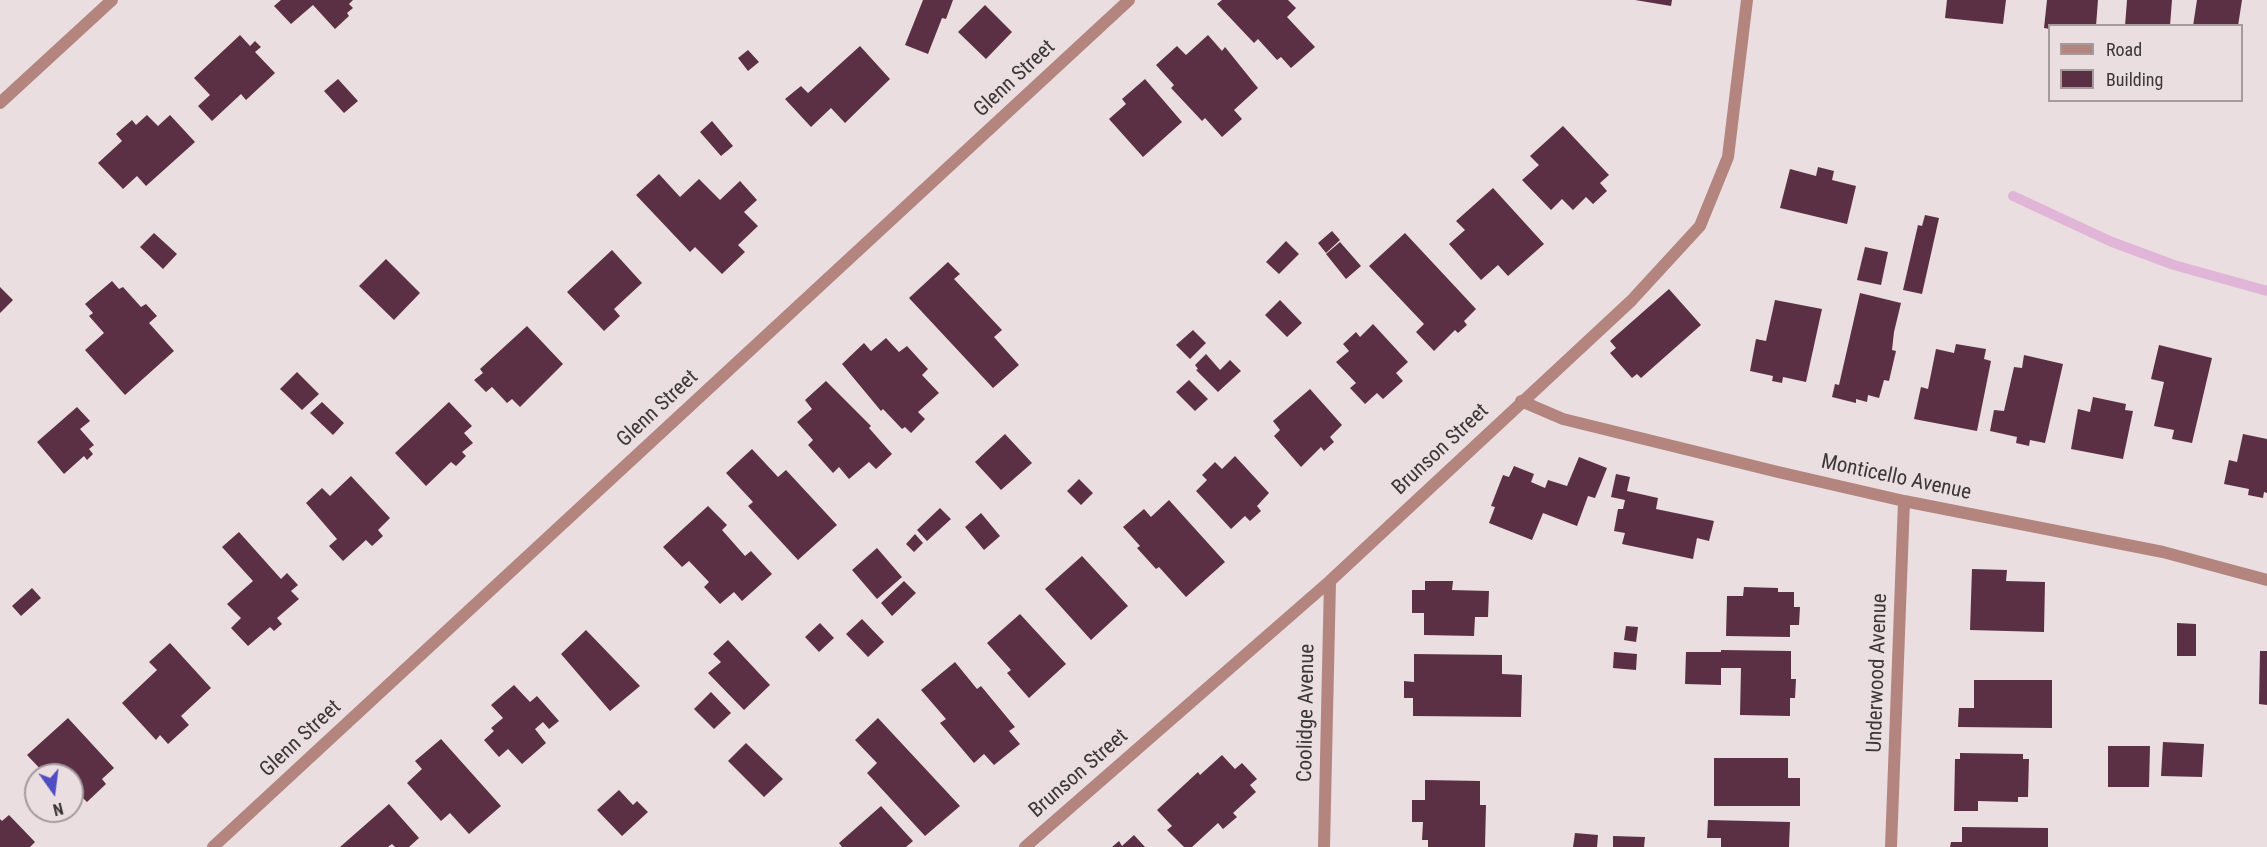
<!DOCTYPE html>
<style>
body{margin:0}
#map{position:relative;width:2267px;height:847px;overflow:hidden;background:#eadee0;font-family:"Roboto Condensed",sans-serif}
canvas{display:block}
.legend{position:absolute;left:2048px;top:24px;width:195px;height:78px;box-sizing:border-box;background:#eadee0;border:2px solid #a49b9c;margin:0;padding:8px 10px;list-style:none;font-size:18px;color:#3b3637}
.legend li{display:flex;align-items:center;gap:12px;height:30px}
.legend b{width:30px;border:2px solid #a49b9c}
.north{position:absolute;left:24px;top:763px;width:60px;height:60px;box-sizing:border-box;background:#eadee0;border:2px solid #a49b9c;border-radius:50%;rotate:166deg;font-size:16px;font-weight:700;line-height:24px;text-align:center;color:#3b3637}
.north::after{content:'';display:block;margin:auto;width:21px;height:27px;background:#504dc3;clip-path:polygon(50% 0,100% 100%,50% 72%,0 100%)}
</style>
<div id="map">
<canvas width="2267" height="847"></canvas>
<ul class="legend">
<li><b style="height:8px;background:#b3857e"></b>Road</li>
<li><b style="height:16px;background:#5c3044"></b>Building</li>
</ul>
<div class="north">N</div>
</div>
<script>
const context = document.querySelector('canvas').getContext('2d');
context.lineJoin = 'round';
const toPath = rows => new Path2D(rows.map(r => 'M' + r).join(''));
function trace(path, color, width, dash) { context.strokeStyle = color; context.lineWidth = width; context.lineCap = dash ? 'butt' : 'round'; context.setLineDash(dash || []); context.stroke(path); }
function fillPath(path, color) { context.fillStyle = color; context.fill(path, 'evenodd'); }
function write(font, color, halo, rows, align = 'center') {
  context.font = font + ' "Roboto Condensed",sans-serif'; context.lineWidth = 6; context.setLineDash([]); context.textBaseline = 'middle'; context.strokeStyle = halo; context.fillStyle = color; for (const [text, x, y, turn = 0] of rows) {
    context.save(); context.translate(x, y); context.rotate((+turn || 0) * Math.PI / 180); context.textAlign = isNaN(turn) ? turn : align; if (halo) context.strokeText(text, 0, 0); context.fillText(text, 0, 0); context.restore();
  }
}
const stream = toPath([
 [2013,196,2112,242,2174,265,2267,291]
]);
const building = toPath([
 [281,0,353,0,349,4,353,8,347,13,349,16,335,29,313,5,291,24,274,6],
 [923,0,953,0,946,19,942,18,928,54,905,45],
 [1222,0,1288,0,1296,8,1287,17,1315,47,1291,68,1281,57,1277,60,1258,39,1254,43,1217,4],
 [1635,0,1672,0,1671,6],
 [1947,0,2006,0,2003,24,1945,18],
 [2047,0,2098,0,2096,26,2050,26,2050,29,2044,28],
 [2127,0,2172,0,2170,26,2125,26],
 [2197,0,2242,0,2238,26,2193,26],
 [985,5,1012,32,986,59,958,32],
 [240,35,250,46,255,41,261,47,255,52,275,73,246,100,241,94,212,121,198,106,210,95,194,78],
 [1208,35,1222,51,1225,47,1258,88,1234,110,1242,119,1222,137,1205,118,1202,121,1171,88,1174,85,1156,65,1177,46,1186,55],
 [860,46,890,79,845,123,831,108,811,127,785,99,801,86,808,93],
 [748,50,759,62,748,71,738,58],
 [338,79,358,101,344,113,324,91],
 [1145,79,1182,122,1143,157,1109,119,1126,104,1122,99],
 [147,115,158,126,170,115,195,142,146,186,137,176,123,189,98,163,122,141,116,134,132,120,136,125],
 [712,121,733,146,721,156,700,132],
 [1563,126,1609,175,1600,183,1607,191,1593,204,1586,197,1573,210,1562,199,1551,210,1522,180,1539,165,1530,156],
 [1818,167,1834,171,1832,180,1856,186,1847,224,1780,208,1790,169,1816,176],
 [659,174,680,197,699,179,720,200,740,181,757,200,744,212,758,226,738,245,745,252,722,274,695,247,690,252,636,195],
 [1493,188,1544,244,1508,276,1498,265,1481,280,1449,244,1465,230,1456,221],
 [1925,215,1939,218,1922,294,1903,290,1918,225,1922,226],
 [1332,231,1340,240,1326,253,1318,243],
 [154,233,177,254,163,269,140,247],
 [1405,233,1476,309,1464,321,1467,325,1458,333,1455,330,1434,351,1416,332,1424,324,1369,266],
 [1286,241,1299,254,1279,274,1266,262],
 [1340,242,1361,266,1346,279,1326,254],
 [1865,247,1888,252,1881,285,1857,280],
 [612,250,642,283,614,309,620,316,604,331,567,292],
 [386,259,420,293,394,320,359,286],
 [948,262,960,274,954,279,1002,330,994,337,1019,365,993,388,909,298],
 [112,281,119,289,123,287,141,307,146,304,157,316,149,323,174,351,125,395,85,350,104,333,89,316,93,313,85,304],
 [0,287,13,300,0,313],
 [1669,289,1701,325,1641,378,1637,374,1632,378,1610,353,1616,348,1610,341],
 [1860,293,1901,303,1894,332,1892,350,1896,351,1889,381,1884,380,1879,398,1868,395,1867,402,1856,399,1856,403,1832,397,1835,384,1839,385],
 [1280,300,1302,323,1287,337,1265,315],
 [1775,300,1822,309,1806,382,1783,377,1782,383,1772,381,1773,376,1750,371,1756,339,1766,341],
 [1373,324,1408,362,1396,373,1403,381,1383,399,1377,393,1365,404,1350,388,1356,383,1336,362,1349,351,1343,344,1356,332,1360,337],
 [527,326,563,364,520,407,512,399,507,403,492,387,486,392,474,380,483,373,480,369],
 [1193,330,1206,343,1190,359,1176,345],
 [886,338,899,352,907,346,928,369,922,375,939,393,918,412,925,419,911,433,905,427,902,429,883,409,881,411,842,364,864,343,871,351],
 [1956,344,1986,349,1984,359,1991,361,1977,431,1914,419,1921,387,1928,389,1936,349,1954,353],
 [2159,345,2212,358,2192,443,2172,439,2174,430,2154,426,2164,382,2151,379],
 [1206,354,1220,370,1230,360,1241,371,1218,392,1196,370,1198,369,1195,365],
 [2024,355,2063,364,2045,443,2030,440,2029,446,2016,443,2017,437,1990,431,1994,410,2004,411,2014,367,2022,368],
 [297,372,319,394,302,410,280,389],
 [1189,380,1208,399,1195,411,1176,392],
 [826,381,871,426,869,428,892,454,876,469,869,462,849,479,839,467,833,473,808,445,813,440,797,422,812,409,805,400],
 [1310,389,1342,425,1330,437,1334,442,1324,451,1321,447,1301,467,1274,436,1280,430,1273,421],
 [2093,397,2126,404,2125,410,2133,411,2123,459,2071,449,2078,409,2090,412],
 [322,402,344,423,333,435,310,413],
 [449,402,472,426,464,433,473,443,462,452,466,456,456,466,451,462,426,486,395,453],
 [77,407,90,421,80,429,94,445,89,449,93,454,87,460,84,456,64,474,37,442],
 [1005,434,1032,463,1001,490,975,462],
 [2243,434,2267,439,2267,493,2264,492,2263,498,2248,495,2249,489,2224,484,2229,460,2237,462],
 [752,449,778,477,786,470,837,525,798,560,748,506,753,502,726,473],
 [1235,456,1269,493,1257,506,1261,511,1250,521,1245,516,1231,529,1196,491,1207,480,1202,475,1215,462,1222,469],
 [1579,457,1607,468,1595,498,1588,496,1577,526,1543,513,1532,540,1489,523,1495,507,1491,506,1503,475,1509,477,1514,466,1534,474,1531,482,1545,488,1548,480,1567,486],
 [1616,474,1630,477,1627,491,1658,498,1656,509,1714,521,1709,541,1697,538,1693,559,1622,544,1625,533,1614,531,1618,509,1623,509,1625,500,1611,497],
 [351,476,390,518,378,530,383,536,372,546,366,540,343,561,329,546,337,539,306,503,322,488,330,496],
 [1079,479,1093,493,1081,505,1067,491],
 [1169,500,1225,562,1186,597,1159,567,1156,569,1137,548,1140,546,1123,527,1144,509,1151,517],
 [708,506,727,525,722,530,745,556,751,551,772,574,742,601,734,592,720,604,704,587,709,582,689,561,682,567,663,547],
 [940,508,951,519,927,541,917,530],
 [981,513,1000,536,984,550,965,527],
 [239,532,281,579,287,573,298,585,291,591,299,599,277,618,282,624,274,631,270,627,248,646,231,628,241,618,227,604,253,581,222,547],
 [915,534,923,543,914,552,906,544],
 [877,548,902,577,877,599,852,570],
 [1082,556,1128,606,1091,640,1045,589],
 [1972,569,2007,570,2006,581,2045,582,2044,632,1970,630],
 [904,581,916,593,892,616,881,603],
 [1425,581,1453,581,1452,590,1489,591,1488,617,1475,617,1474,636,1424,635,1424,613,1412,613,1412,590,1425,590],
 [1744,587,1778,588,1778,592,1794,592,1794,607,1800,607,1799,625,1790,625,1790,637,1726,636,1727,596,1743,596],
 [32,588,41,598,21,616,12,606],
 [1020,614,1066,664,1029,698,1007,673,1011,670,987,643],
 [862,619,884,642,868,657,846,634],
 [820,623,834,638,819,652,805,637],
 [2177,623,2196,624,2196,656,2177,656],
 [1626,626,1638,627,1636,642,1624,640],
 [586,630,640,686,610,711,561,654],
 [728,640,770,685,744,710,708,673,721,662,713,654],
 [170,643,211,688,181,716,189,725,168,744,160,735,156,740,122,703,157,670,149,662],
 [1721,650,1791,651,1791,679,1796,679,1795,698,1790,698,1790,716,1740,715,1741,668,1721,668,1721,685,1685,684,1686,652,1721,652],
 [2260,651,2267,651,2267,705,2259,704],
 [1614,652,1637,654,1636,670,1613,668],
 [1414,654,1502,655,1502,674,1522,675,1521,717,1413,716,1413,698,1404,698,1404,681,1414,682],
 [955,662,977,689,981,686,1015,727,1009,731,1020,744,994,765,984,754,974,763,940,723,946,719,921,690],
 [1974,680,2052,680,2052,728,1958,727,1959,708,1974,708],
 [514,685,530,702,537,696,559,721,549,729,543,722,535,729,546,743,522,764,508,749,499,757,484,740,494,731,491,728,503,718,491,705],
 [711,692,731,713,714,729,694,709],
 [68,718,114,768,102,779,106,784,87,802,82,797,73,805,72,775,46,775,27,755],
 [878,718,960,806,925,836,867,773,877,763,855,740],
 [441,739,501,806,469,834,450,813,441,821,407,783,422,769,415,761],
 [2163,742,2204,744,2202,777,2161,776],
 [746,743,783,779,764,797,728,761],
 [2108,746,2150,746,2149,787,2108,787],
 [1960,753,2023,754,2023,759,2029,759,2028,797,2018,797,2018,802,1978,801,1978,811,1954,811,1955,759,1960,759],
 [1222,755,1235,769,1242,763,1257,779,1250,785,1256,792,1233,813,1237,817,1223,829,1218,823,1192,847,1184,847,1167,830,1172,826,1157,810,1198,772,1200,775],
 [1714,758,1788,758,1788,778,1800,778,1800,806,1714,806],
 [1425,780,1480,781,1480,805,1486,805,1485,847,1428,847,1428,840,1422,840,1423,822,1412,822,1412,800,1425,800],
 [619,790,633,805,637,801,648,812,622,836,597,810],
 [389,804,419,838,409,847,395,847,392,844,388,847,340,847],
 [881,806,913,841,906,847,842,847,839,843],
 [9,815,35,842,30,847,0,847,0,819,2,821],
 [1708,820,1790,822,1789,847,1721,847,1721,838,1707,838],
 [1962,827,2048,828,2048,847,1950,847,1951,842,1962,842],
 [1575,833,1598,835,1597,847,1573,847],
 [1134,835,1145,847,1112,847,1119,841,1122,846],
 [1613,836,1645,837,1644,847,1613,847]
]);
const street = toPath([
 [0,103,112,0],
 [1521,401,1563,419,1778,472,1904,501,2163,552,2267,580],
 [213,847,1129,0],
 [1025,847,1330,581,1631,301,1700,226,1728,157,1747,0],
 [1324,847,1330,581],
 [1891,847,1904,501]
]);
const streetNames = [
 ["Glenn Street",1015,79,-43],
 ["Glenn Street",658,409,-43],
 ["Brunson Street",1441,450,-43],
 ["Monticello Avenue",1896,478,12],
 ["Underwood Avenue",1878,673,-88],
 ["Coolidge Avenue",1307,713,-89],
 ["Glenn Street",301,739,-43],
 ["Brunson Street",1079,774,-41]
];
trace(stream, '#e1b5d7', 10);
fillPath(building, '#5c3044');
trace(street, '#b3857e', 12);
write('21px', '#3b3637', '#eadee0', streetNames);
</script>
